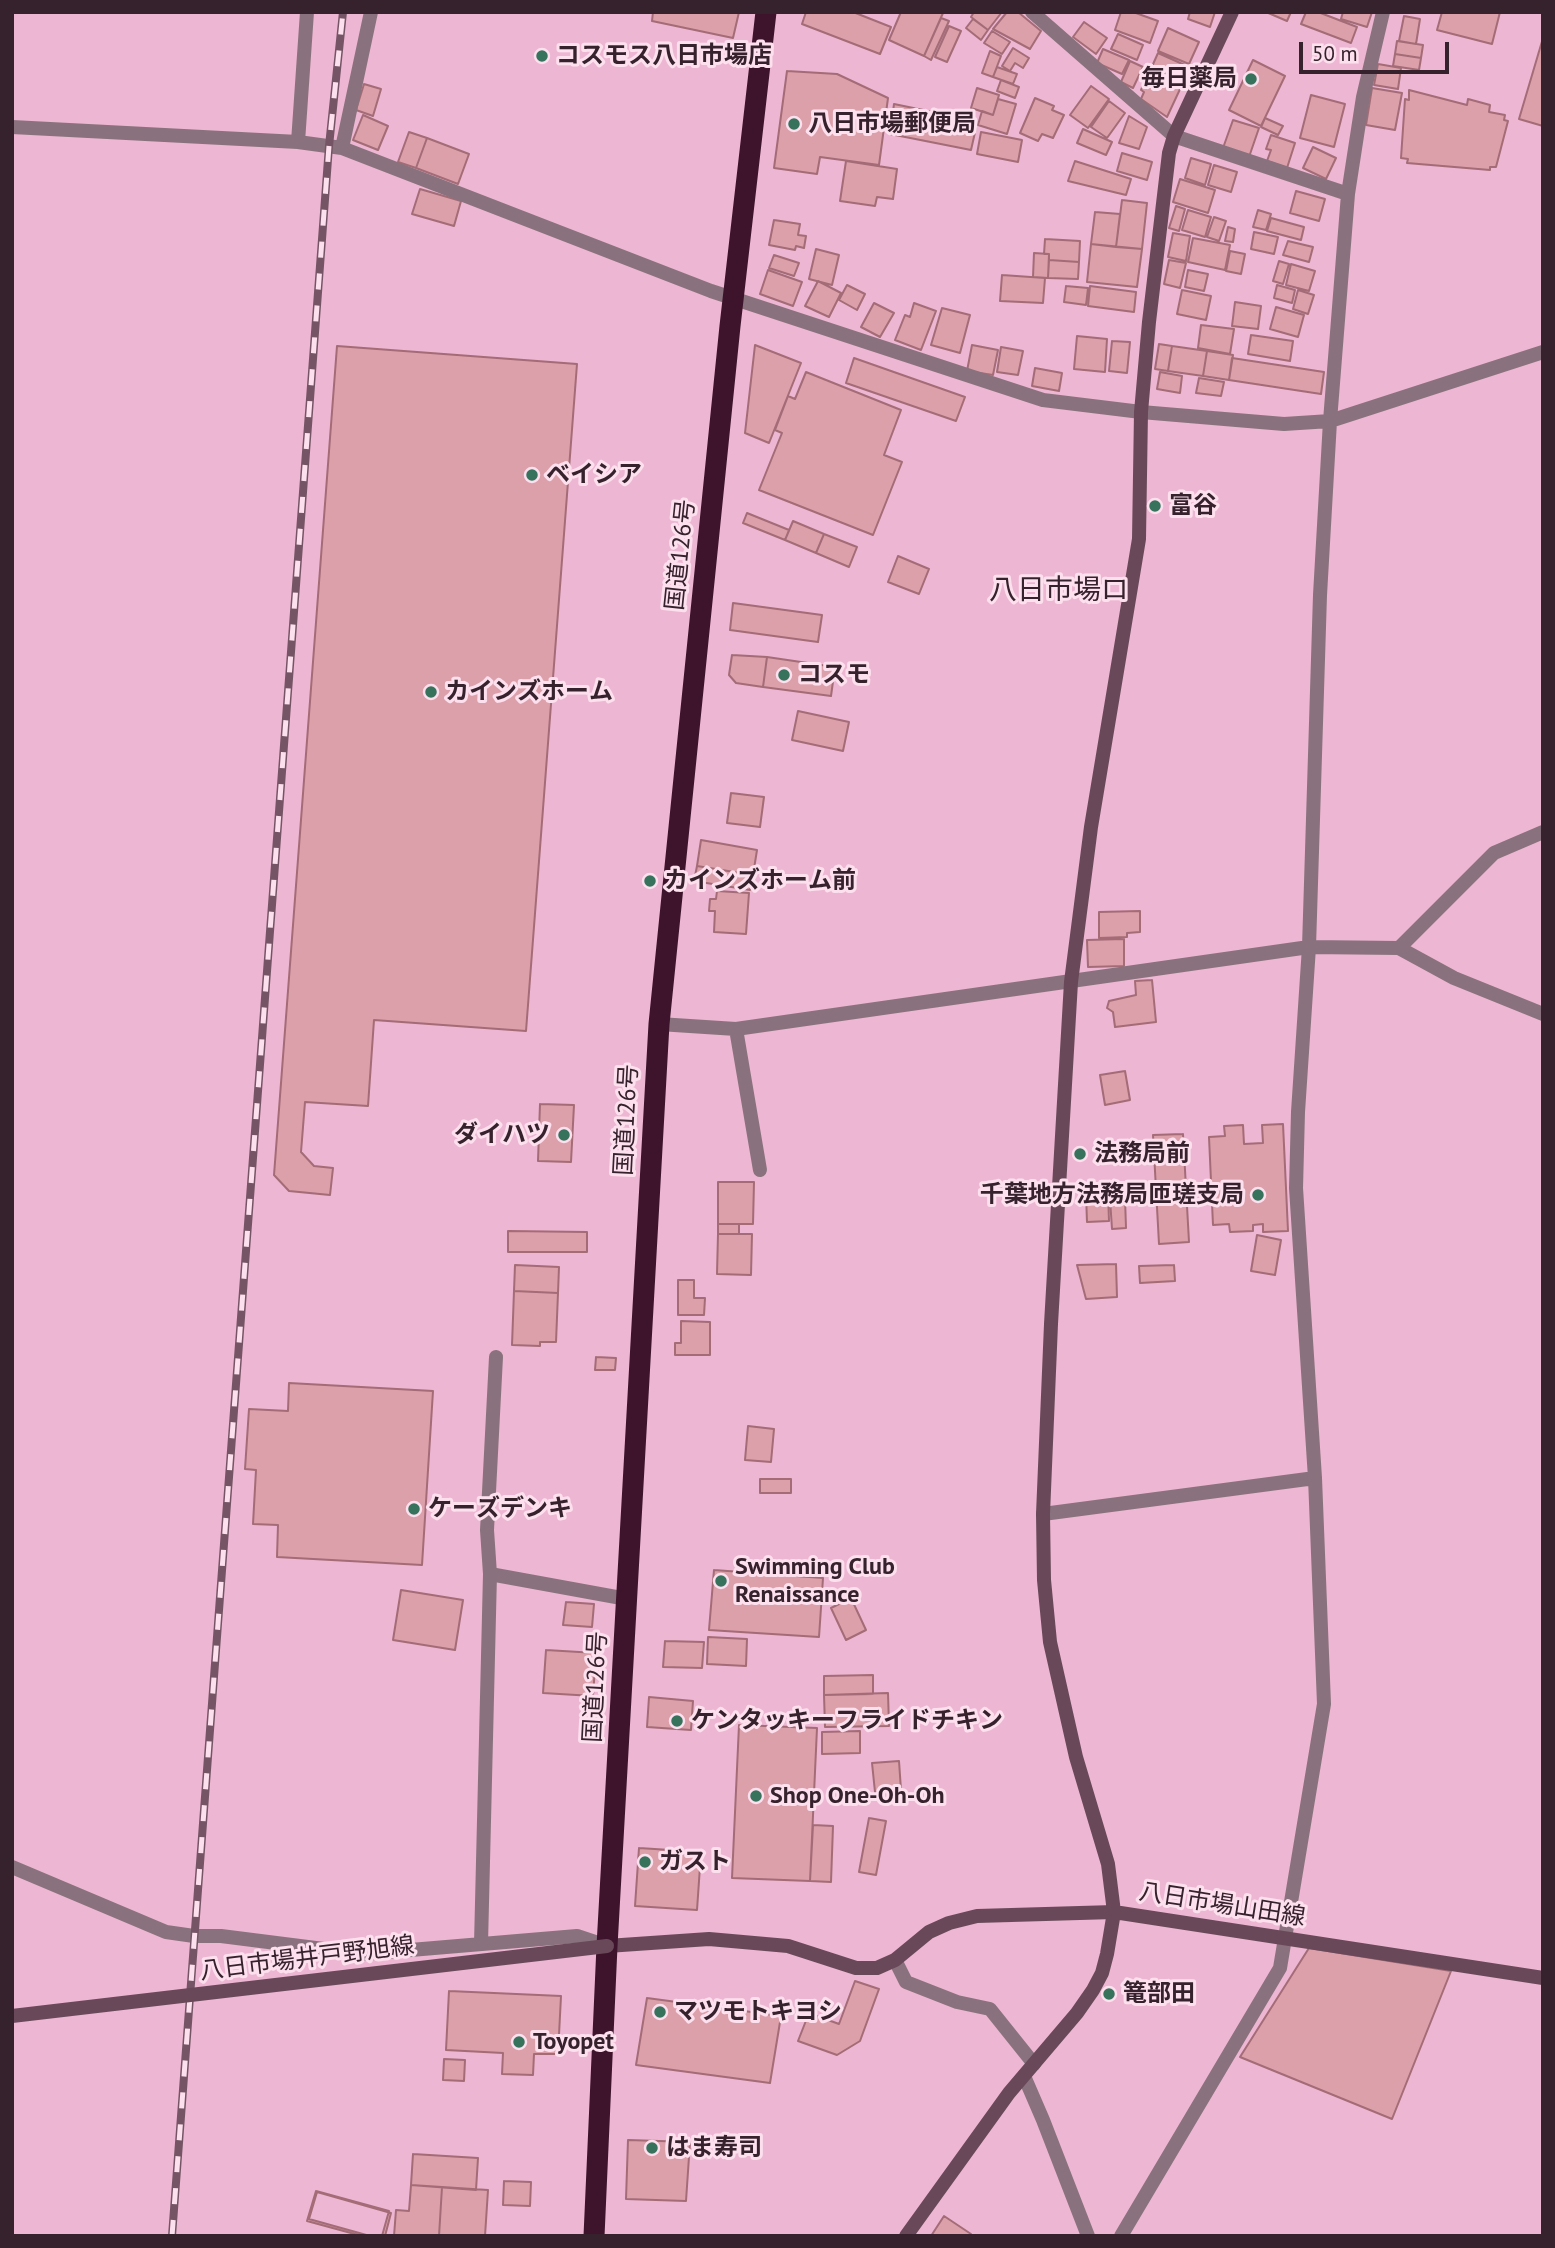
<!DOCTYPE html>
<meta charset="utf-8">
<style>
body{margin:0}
#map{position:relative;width:1555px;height:2248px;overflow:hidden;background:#edb6d2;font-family:"PT Sans",sans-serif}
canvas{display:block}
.frame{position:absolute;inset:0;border:14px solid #36222c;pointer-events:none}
.scale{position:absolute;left:1299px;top:42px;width:150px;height:32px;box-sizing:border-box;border:4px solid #36222c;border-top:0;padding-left:9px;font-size:21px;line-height:24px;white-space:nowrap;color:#36222c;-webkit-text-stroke:5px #fde0ee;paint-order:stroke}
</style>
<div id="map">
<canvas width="1555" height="2248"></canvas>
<div class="frame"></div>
<div class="scale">50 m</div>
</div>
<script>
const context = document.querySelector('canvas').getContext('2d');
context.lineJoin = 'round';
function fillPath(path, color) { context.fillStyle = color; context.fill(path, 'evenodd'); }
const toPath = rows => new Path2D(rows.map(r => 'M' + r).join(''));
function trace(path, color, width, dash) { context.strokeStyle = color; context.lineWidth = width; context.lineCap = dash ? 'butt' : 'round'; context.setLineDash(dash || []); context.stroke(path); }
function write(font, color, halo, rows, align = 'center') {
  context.font = font + ' "PT Sans","Noto Sans JP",sans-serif'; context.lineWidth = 6; context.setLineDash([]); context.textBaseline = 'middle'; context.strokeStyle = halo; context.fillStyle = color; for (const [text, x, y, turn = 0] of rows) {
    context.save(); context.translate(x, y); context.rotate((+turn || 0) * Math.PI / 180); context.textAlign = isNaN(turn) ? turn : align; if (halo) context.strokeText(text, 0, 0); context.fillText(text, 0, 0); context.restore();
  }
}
const building = toPath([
 [653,12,739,12,733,38,652,21,653,12],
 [806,12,853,12,891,27,880,54,802,24,806,12],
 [901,12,943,13,924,56,889,40,901,12],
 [974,12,1002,12,988,30,971,17,974,12],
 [1007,12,1018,12,1041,31,1030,49,993,29,1007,12],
 [1121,12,1133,12,1158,21,1150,43,1115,30,1121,12],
 [1190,12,1215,12,1210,27,1188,19,1190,12],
 [1266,12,1291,12,1287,21,1266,12],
 [1306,12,1318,12,1357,27,1351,43,1301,24,1306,12],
 [1343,12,1372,12,1367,27,1341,19,1343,12],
 [1442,12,1500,12,1492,44,1437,30,1442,12],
 [1404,16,1420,19,1416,44,1399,41,1404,16],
 [941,18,949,21,931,60,924,56,941,18],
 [973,19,988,30,981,40,966,28,973,19],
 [1084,22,1107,38,1096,54,1073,37,1084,22],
 [949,26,961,31,947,62,935,57,949,26],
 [1168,28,1199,42,1189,64,1158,51,1168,28],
 [992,31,1010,42,1002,54,984,43,992,31],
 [1118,34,1143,45,1137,60,1111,49,1118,34],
 [1543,38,1543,126,1519,119,1543,38],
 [1397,41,1423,45,1421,58,1395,54,1397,41],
 [1013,48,1029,58,1023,68,1015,63,1010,71,1002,66,1013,48],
 [1103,49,1129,60,1122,74,1097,63,1103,49],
 [990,51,1001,56,993,77,982,73,990,51],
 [1158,53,1187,66,1179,84,1150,71,1158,53],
 [1395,54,1421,58,1419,70,1393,66,1395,54],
 [1253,60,1285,76,1261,126,1229,110,1253,60],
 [1130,61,1143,67,1133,88,1121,82,1130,61],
 [1378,64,1401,68,1398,89,1374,85,1378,64],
 [997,67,1017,74,1013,84,993,77,997,67],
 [787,71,837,74,888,98,879,165,820,157,817,174,774,168,787,71],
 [1149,72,1181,87,1167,117,1141,99,1144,92,1141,90,1149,72],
 [1001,80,1019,87,1015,98,997,91,1001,80],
 [364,84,381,89,373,116,356,110,364,84],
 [1091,86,1109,99,1088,128,1070,115,1091,86],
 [977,88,999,95,993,115,971,108,977,88],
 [1372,88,1402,93,1395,130,1366,125,1372,88],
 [1409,90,1467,105,1468,99,1490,105,1489,112,1505,115,1504,120,1508,121,1496,167,1490,167,1490,170,1407,163,1408,159,1401,158,1405,99,1409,100,1409,90],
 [1311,95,1345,104,1334,147,1300,138,1311,95],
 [1035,98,1054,106,1052,110,1064,115,1053,138,1042,134,1038,141,1020,133,1035,98],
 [998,99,1016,104,1007,134,978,125,982,111,993,115,998,99],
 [1109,101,1125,113,1107,138,1091,127,1109,101],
 [894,104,962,118,976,128,971,150,890,134,894,104],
 [363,115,388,126,378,150,353,140,363,115],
 [1129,116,1147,127,1139,149,1119,143,1129,116],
 [1265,118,1283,126,1278,135,1261,127,1265,118],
 [1233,120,1259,128,1249,157,1223,148,1233,120],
 [1083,129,1112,142,1106,155,1077,143,1083,129],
 [409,132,427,138,416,168,398,162,409,132],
 [981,132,1022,140,1018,162,977,154,981,132],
 [1271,135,1295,143,1287,168,1267,161,1271,150,1266,149,1271,135],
 [427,138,469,154,458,184,416,168,427,138],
 [1313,147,1336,158,1326,179,1303,168,1313,147],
 [1122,153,1152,162,1147,180,1117,171,1122,153],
 [1191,158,1211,164,1205,185,1185,178,1191,158],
 [846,161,897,169,893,199,877,197,875,206,840,201,846,161],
 [1075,161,1131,179,1126,195,1068,181,1075,161],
 [1214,165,1237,172,1231,192,1208,185,1214,165],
 [1180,179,1215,190,1208,213,1173,202,1180,179],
 [420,189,461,201,454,226,412,214,420,189],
 [1296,191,1325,199,1319,221,1290,213,1296,191],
 [1122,200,1147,203,1142,249,1116,247,1122,200],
 [1176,206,1185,209,1179,231,1169,228,1176,206],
 [1188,210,1211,217,1205,237,1182,230,1188,210],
 [1258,210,1271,214,1266,230,1253,227,1258,210],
 [1095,212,1120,214,1116,247,1091,244,1095,212],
 [1214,217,1226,221,1219,241,1207,237,1214,217],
 [1271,218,1304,227,1301,240,1267,231,1271,218],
 [774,220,800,224,798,235,806,236,804,248,796,246,795,250,769,245,774,220],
 [1228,227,1235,229,1233,242,1225,241,1228,227],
 [1254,232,1278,237,1274,254,1251,249,1254,232],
 [1173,233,1190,236,1186,261,1168,257,1173,233],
 [1193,238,1230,245,1225,270,1188,262,1193,238],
 [1045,239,1080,241,1079,262,1049,260,1049,254,1044,254,1045,239],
 [1288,241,1313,247,1309,262,1283,255,1288,241],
 [1091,244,1142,249,1137,287,1087,282,1091,244],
 [816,249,839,255,832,285,809,279,816,249],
 [1230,251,1245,254,1241,274,1226,271,1230,251],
 [1034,253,1049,254,1048,278,1033,277,1034,253],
 [774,255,799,263,794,276,769,268,774,255],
 [1049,260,1079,262,1078,279,1048,278,1049,260],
 [1169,260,1186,263,1180,288,1164,284,1169,260],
 [1279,261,1289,264,1283,284,1273,281,1279,261],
 [1291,264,1315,271,1309,291,1286,285,1291,264],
 [768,270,802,282,793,306,760,294,768,270],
 [1188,270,1208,274,1204,291,1185,287,1188,270],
 [1002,275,1045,278,1043,303,1000,301,1002,275],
 [818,281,841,293,829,317,805,306,818,281],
 [847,285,865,294,857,310,839,300,847,285],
 [1277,285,1295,290,1292,303,1274,298,1277,285],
 [1066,286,1088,288,1086,305,1064,302,1066,286],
 [1090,286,1136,292,1134,312,1088,306,1090,286],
 [1182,290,1211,296,1206,320,1177,314,1182,290],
 [1298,290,1314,295,1308,314,1293,309,1298,290],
 [1235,302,1261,306,1258,329,1232,326,1235,302],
 [874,303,894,313,880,337,861,327,874,303],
 [914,303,936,311,921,350,895,340,905,315,910,317,914,303],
 [1276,307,1304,315,1298,337,1270,329,1276,307],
 [942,308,970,315,960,353,931,345,942,308],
 [1201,325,1234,329,1230,354,1198,348,1201,325],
 [1251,335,1293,341,1290,361,1248,354,1251,335],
 [1077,336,1107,339,1105,372,1074,369,1077,336],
 [1112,341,1130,342,1127,373,1109,371,1112,341],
 [1159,344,1172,346,1168,371,1155,369,1159,344],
 [755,345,801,363,769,443,745,433,755,345],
 [972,345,998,350,993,375,967,371,972,345],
 [337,346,577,364,526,1031,374,1020,368,1106,305,1102,301,1152,314,1166,333,1168,330,1195,289,1191,274,1175,337,346],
 [1172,346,1207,351,1203,376,1168,371,1172,346],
 [1001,347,1023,351,1018,375,997,372,1001,347],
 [1207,351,1233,355,1229,380,1203,376,1207,351],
 [854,358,965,397,956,421,846,383,854,358],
 [1232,358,1324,372,1321,394,1229,380,1232,358],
 [1035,368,1062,373,1059,391,1032,386,1035,368],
 [806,372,901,410,884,455,902,462,873,535,759,490,782,433,775,430,788,396,795,399,806,372],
 [1160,372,1182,376,1180,393,1157,389,1160,372],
 [1199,378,1224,382,1221,396,1196,393,1199,378],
 [747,513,789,530,785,540,743,523,747,513],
 [793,521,824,534,816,553,785,540,793,521],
 [824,534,857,547,849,567,816,553,824,534],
 [898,556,929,569,919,594,888,582,898,556],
 [733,603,822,615,818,642,730,630,733,603],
 [732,655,767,657,763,687,736,683,729,675,732,655],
 [767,657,835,667,831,696,763,687,767,657],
 [798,711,849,722,843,751,792,740,798,711],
 [731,793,764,797,760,827,727,823,731,793],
 [701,840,757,850,753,875,697,866,701,840],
 [697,866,753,875,750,890,694,881,697,866],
 [717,891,749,893,746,934,714,932,715,911,709,911,710,899,716,899,717,891],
 [1140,911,1140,932,1127,933,1127,937,1099,938,1099,912,1140,911],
 [1124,939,1124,966,1088,967,1087,940,1124,939],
 [1152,980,1156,1022,1115,1027,1113,1012,1107,1008,1109,1001,1136,995,1135,981,1152,980],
 [1125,1071,1130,1100,1105,1105,1100,1075,1125,1071],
 [540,1104,574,1105,571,1162,538,1161,540,1104],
 [1283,1124,1288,1231,1263,1232,1263,1224,1253,1225,1253,1231,1230,1232,1229,1224,1213,1225,1209,1137,1225,1136,1224,1126,1243,1125,1244,1144,1263,1143,1262,1125,1283,1124],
 [1183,1134,1186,1188,1156,1189,1153,1135,1183,1134],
 [718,1182,754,1182,753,1224,718,1224,718,1182],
 [1186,1188,1189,1242,1159,1244,1156,1189,1186,1188],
 [1108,1193,1109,1221,1087,1222,1086,1194,1108,1193],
 [1125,1198,1126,1228,1112,1229,1110,1199,1125,1198],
 [718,1224,739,1224,739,1234,718,1234,718,1224],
 [508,1231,587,1232,587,1252,508,1252,508,1231],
 [718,1234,752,1234,751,1275,717,1274,718,1234],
 [1257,1235,1281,1240,1275,1275,1251,1271,1257,1235],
 [1116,1264,1117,1297,1086,1299,1077,1265,1116,1264],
 [515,1265,559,1267,558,1293,514,1291,515,1265],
 [1174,1265,1175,1281,1140,1283,1139,1266,1174,1265],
 [678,1280,694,1280,694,1298,705,1298,704,1315,678,1315,678,1280],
 [514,1291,558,1293,556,1342,540,1342,540,1346,512,1345,514,1291],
 [681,1321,710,1322,710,1355,675,1355,675,1343,681,1343,681,1321],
 [596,1357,616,1358,615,1370,595,1370,596,1357],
 [289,1383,433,1391,422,1565,277,1557,278,1525,253,1524,256,1470,245,1469,249,1409,288,1411,289,1383],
 [748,1426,774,1429,771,1462,745,1460,748,1426],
 [760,1479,791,1479,791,1493,760,1493,760,1479],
 [714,1570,823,1578,819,1637,709,1630,714,1570],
 [401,1590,463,1600,455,1650,393,1640,401,1590],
 [851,1598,866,1630,846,1640,831,1608,851,1598],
 [566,1602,594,1604,592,1627,563,1625,566,1602],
 [708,1637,747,1639,746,1666,707,1664,708,1637],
 [665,1641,704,1642,702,1668,663,1667,665,1641],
 [546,1650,596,1653,593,1696,543,1693,546,1650],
 [873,1675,873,1694,824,1695,824,1676,873,1675],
 [888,1693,889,1726,825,1727,824,1695,888,1693],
 [649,1697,693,1701,691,1730,647,1727,649,1697],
 [739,1725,817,1728,810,1881,732,1878,739,1725],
 [860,1731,860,1753,822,1754,822,1732,860,1731],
 [899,1761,901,1790,875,1792,872,1763,899,1761],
 [869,1818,886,1821,876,1875,859,1872,869,1818],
 [813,1825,833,1826,831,1882,810,1881,813,1825],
 [639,1848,701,1852,697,1910,635,1906,639,1848],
 [1309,1948,1451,1971,1392,2119,1240,2057,1309,1948],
 [855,1981,879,1989,860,2041,837,2055,798,2041,809,2013,839,2024,855,1981],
 [449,1991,561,1996,558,2054,534,2054,533,2075,502,2074,503,2053,446,2050,449,1991],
 [647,1998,781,2016,770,2083,636,2065,647,1998],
 [444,2059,465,2060,464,2081,443,2080,444,2059],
 [628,2140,690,2142,686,2201,626,2199,628,2140],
 [413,2154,478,2158,476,2190,411,2185,413,2154],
 [504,2181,531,2182,530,2206,503,2205,504,2181],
 [411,2185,442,2187,439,2236,394,2236,396,2210,409,2211,411,2185],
 [442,2187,488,2190,485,2236,439,2236,442,2187],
 [316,2191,389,2211,382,2236,362,2236,307,2221,316,2191],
 [317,2192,391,2213,385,2236,370,2236,309,2219,317,2192],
 [944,2216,971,2234,970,2236,931,2236,944,2216]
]);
const street = toPath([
 [1032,12,1174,136,1348,194],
 [12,127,298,142,342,148,711,291,1043,400,1141,412,1284,424,1330,421,1543,352],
 [298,142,307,12],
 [342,148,371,12],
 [1399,948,1494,853,1543,832],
 [659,1024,736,1029,1309,947,1399,948,1454,978,1543,1014],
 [736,1029,760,1170],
 [1043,1514,1315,1478],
 [490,1574,627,1599],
 [12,1867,166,1932,194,1936,221,1936,363,1954,577,1936,607,1946],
 [481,1944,490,1574,487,1530,496,1357],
 [895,1960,906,1982,957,2002,990,2009,1034,2064],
 [1024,2076,1043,2120,1088,2236],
 [1121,2236,1280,1968,1324,1704,1315,1478,1296,1188,1298,1112,1309,947,1320,595,1330,421,1348,194,1363,97,1383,12]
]);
const secondary = toPath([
 [607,1946,709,1939,788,1946,856,1968,877,1968,895,1960,929,1932,949,1923,977,1916,1114,1912,1543,1978],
 [906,2236,1009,2093,1077,2013,1093,1990,1102,1973,1107,1954,1114,1912,1108,1864,1076,1757,1050,1642,1044,1580,1043,1514,1051,1324,1071,982,1091,827,1139,539,1141,412,1149,322,1169,153,1174,136,1232,12]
]);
const highway = toPath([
 [594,2236,607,1946,659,1024,730,326,766,12]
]);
const rail = toPath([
 [172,2236,329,146,343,12]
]);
const secondaryBridge = toPath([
 [12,2016,607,1946]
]);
const markers = [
 [542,56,7,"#37725d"],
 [1251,79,7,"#37725d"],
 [794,124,7,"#37725d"],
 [532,475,7,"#37725d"],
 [1155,506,7,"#37725d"],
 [784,675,7,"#37725d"],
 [431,692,7,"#37725d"],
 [650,881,7,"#37725d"],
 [564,1135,7,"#37725d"],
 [1080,1154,7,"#37725d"],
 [1258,1195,7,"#37725d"],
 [414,1509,7,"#37725d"],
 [721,1581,7,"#37725d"],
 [677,1721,7,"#37725d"],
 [756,1796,7,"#37725d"],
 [645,1862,7,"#37725d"],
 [1109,1994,7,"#37725d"],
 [660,2012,7,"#37725d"],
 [519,2042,7,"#37725d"],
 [652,2148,7,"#37725d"]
];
const poiNames = [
 ["コスモス八日市場店",556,56],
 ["毎日薬局",1237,79,"right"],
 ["八日市場郵便局",808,124],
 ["ベイシア",546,475],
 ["富谷",1169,506],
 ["コスモ",798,675],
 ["カインズホーム",445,692],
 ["カインズホーム前",664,881],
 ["ダイハツ",550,1135,"right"],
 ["法務局前",1094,1154],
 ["千葉地方法務局匝瑳支局",1244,1195,"right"],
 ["ケーズデンキ",428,1509],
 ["Swimming Club",735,1567],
 ["Renaissance",735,1595],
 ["ケンタッキーフライドチキン",691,1721],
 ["Shop One-Oh-Oh",770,1796],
 ["ガスト",659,1862],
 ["篭部田",1123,1994],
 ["マツモトキヨシ",674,2012],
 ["Toyopet",533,2042],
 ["はま寿司",666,2148]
];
const streetNames = [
 ["国道126号",681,555,-84],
 ["国道126号",627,1120,-87],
 ["国道126号",596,1687,-87],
 ["八日市場山田線",1222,1905,9],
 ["八日市場井戸野旭線",307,1959,-7]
];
const quarterNames = [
 ["八日市場ロ",1059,591]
];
fillPath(building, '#dca0ab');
trace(building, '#a36c76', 2);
trace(street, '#89727d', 14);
trace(secondary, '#694959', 14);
trace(highway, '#3d142c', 21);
trace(rail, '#755565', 8);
trace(rail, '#fde0ee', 5, [16]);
trace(secondaryBridge, '#694959', 14);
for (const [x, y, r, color] of markers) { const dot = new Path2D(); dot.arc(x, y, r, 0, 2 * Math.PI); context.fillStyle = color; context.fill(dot); trace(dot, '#fde0ee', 2.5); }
write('bold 24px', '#36222c', '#fde0ee', poiNames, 'left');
write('24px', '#36222c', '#fde0ee', streetNames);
write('28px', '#36222c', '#fde0ee', quarterNames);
</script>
